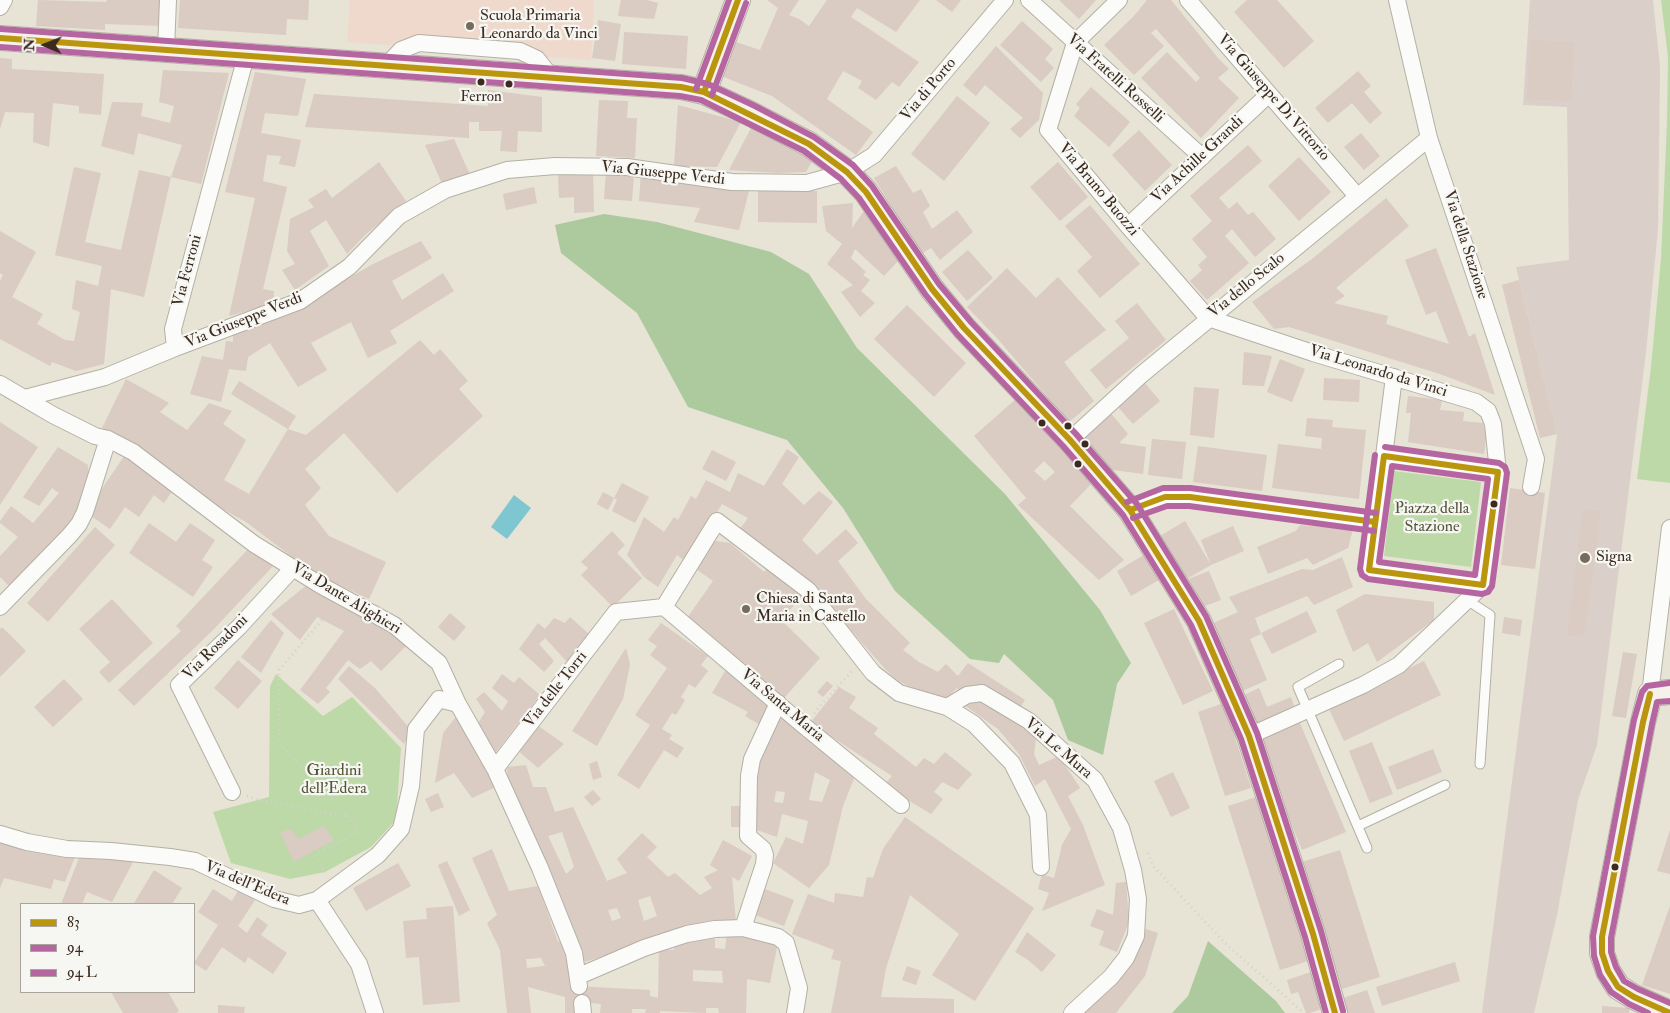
<!DOCTYPE html>
<style>
body{margin:0}
#map{position:relative;width:1670px;height:1013px;overflow:hidden;background:#e7e3d5;font-family:"IM FELL Double Pica",serif}
canvas{display:block}
.legend{position:absolute;left:20px;top:903px;width:175px;height:90px;box-sizing:border-box;background:#f6f6f2;border:1px solid #aba49d;margin:0;padding:6px 9px;list-style:none;font-size:15px;color:#3b2a1e}
.legend li{display:flex;align-items:center;gap:10px;height:25px}
.legend b{width:25px;border:1px solid #aba49d}
.north{position:absolute;left:20px;top:20px;width:50px;height:50px;-webkit-text-stroke:4px #f6f6f2;paint-order:stroke;rotate:271deg;font-size:14px;font-weight:700;line-height:20px;text-align:center;color:#3b2a1e}
.north::after{content:'';display:block;margin:auto;width:18px;height:22px;background:#3b2a1e;clip-path:polygon(50% 0,100% 100%,50% 72%,0 100%)}
</style>
<div id="map">
<canvas width="1670" height="1013"></canvas>
<ul class="legend">
<li><b style="height:6px;background:#ba950e"></b>83</li>
<li><b style="height:6px;background:#b566a0"></b>94</li>
<li><b style="height:6px;background:#b566a0"></b>94 L</li>
</ul>
<div class="north">N</div>
</div>
<script>
const context = document.querySelector('canvas').getContext('2d');
context.lineJoin = 'round';
function fillPath(path, color) { context.fillStyle = color; context.fill(path, 'evenodd'); }
const toPath = rows => new Path2D(rows.map(r => 'M' + r).join(''));
function trace(path, color, width, dash) { context.strokeStyle = color; context.lineWidth = width; context.lineCap = dash ? 'butt' : 'round'; context.setLineDash(dash || []); context.stroke(path); }
function write(font, color, halo, rows, align = 'center') {
  context.font = font + ' "IM FELL Double Pica",serif'; context.lineWidth = 4.5; context.setLineDash([]); context.textBaseline = 'middle'; context.strokeStyle = halo; context.fillStyle = color; for (const [text, x, y, turn = 0] of rows) {
    context.save(); context.translate(x, y); context.rotate((+turn || 0) * Math.PI / 180); context.textAlign = isNaN(turn) ? turn : align; if (halo) context.strokeText(text, 0, 0); context.fillText(text, 0, 0); context.restore();
  }
}
const built = toPath([
 [350,0,594,0,591,60,347,42]
]);
const industrial = toPath([
 [1530,0,1653,0,1660,68,1658,229,1646,352,1597,745,1578,800,1557,915,1534,1013,1482,1013,1557,434,1516,267,1569,260,1567,107,1523,105]
]);
const green = toPath([
 [1661,0,1670,0,1670,483,1637,479,1651,367,1661,259,1667,122,1668,57],
 [1394,471,1481,482,1471,567,1384,556],
 [276,674,323,716,352,697,401,748,396,820,371,847,325,872,290,879,231,863,213,812,269,797,270,686]
]);
const forest = toPath([
 [604,214,657,222,771,252,809,274,857,348,1005,494,1100,610,1131,663,1117,684,1103,755,1068,740,1053,700,1004,654,999,663,970,659,895,591,843,508,787,440,688,407,637,313,561,253,555,225],
 [1208,941,1276,1001,1285,1013,1172,1013,1188,996]
]);
const water = toPath([
 [514,495,531,508,507,539,491,527]
]);
const building = toPath([
 [38,0,106,2,107,0,164,0,163,26,105,24,105,30,36,26],
 [180,0,309,0,308,20,287,19,286,35,178,28],
 [621,0,647,0,658,3,654,19,618,16],
 [767,0,799,0,789,15,799,19,809,26,827,0,920,0,896,32,857,8,851,17,919,62,899,87,892,82,876,100,858,88,862,81,843,71,827,99,873,132,856,155,772,96,721,76,733,41,760,50,778,8],
 [936,0,961,0,952,12],
 [1059,0,1096,0,1079,19],
 [1147,0,1171,0,1218,58,1229,69,1218,78,1239,98,1201,138,1141,78,1167,52,1196,82,1200,78,1156,29,1151,33,1164,46,1134,75,1104,45,1134,16],
 [1247,0,1277,0,1314,41,1284,68,1234,12],
 [598,20,621,24,615,61,592,58],
 [1022,21,1053,49,1045,59,1054,68,1041,82,1000,45],
 [624,32,688,36,686,69,622,64],
 [1530,40,1574,42,1571,101,1527,99],
 [996,46,1043,93,1039,120,1020,138,1010,129,1023,118,985,85,976,96,963,85],
 [0,58,12,59,12,69,104,74,101,115,79,113,79,106,53,103,49,147,33,142,34,113,5,112,0,129],
 [163,70,229,73,201,184,171,177,182,145,138,133,134,155,101,146,112,102,143,103,141,116,170,123,174,106,159,102],
 [1358,71,1371,86,1364,92,1382,113,1370,124,1352,103,1328,123,1315,108],
 [255,72,306,79,298,116,265,113,261,133,301,140,295,167,279,164,281,156,267,155,263,181,287,187,263,289,274,291,273,304,229,316,255,198,225,192],
 [1091,87,1130,122,1109,147,1074,116,1080,108,1076,104],
 [488,90,542,97,542,132,518,131,517,152,500,151,502,131,479,131,479,122,469,122,469,138,305,127,314,94,488,106],
 [957,96,990,123,944,181,911,154],
 [599,100,628,101,627,118,637,118,635,158,596,156],
 [678,105,741,122,717,167,674,166],
 [752,126,813,159,806,172,779,173,729,170],
 [1139,130,1172,165,1145,191,1112,155],
 [1361,133,1380,156,1364,170,1344,147],
 [454,139,471,177,443,186,425,145],
 [1248,145,1262,161,1219,198,1229,209,1237,202,1248,215,1253,212,1276,239,1255,257,1232,229,1225,236,1249,263,1207,300,1190,281,1202,270,1198,265,1207,257,1192,239,1212,221,1190,196],
 [1299,157,1331,192,1299,221,1268,186],
 [379,162,406,201,365,235,347,254,326,220,310,231,329,266,295,290,282,270,295,264,287,251,290,219,314,207,308,200,326,189,332,198],
 [1058,162,1088,197,1060,221,1030,187],
 [896,166,913,193,921,189,930,206,923,212,932,229,957,210,973,232,940,260,931,248,921,254,874,178],
 [74,167,101,173,85,242,121,250,139,170,171,177,144,297,111,289,104,364,76,371,52,362,50,366,0,339,0,281,3,275,0,273,0,231,36,252,12,297,43,314,37,324,65,340,74,341,80,312,72,309,76,280,98,286,102,266,55,255],
 [593,172,594,212,574,213,574,197,559,198,558,173],
 [641,172,749,191,739,230,694,222,700,208,639,201],
 [606,173,634,175,632,201,604,199],
 [534,187,537,203,506,210,503,194],
 [758,190,817,191,817,223,758,222],
 [1386,198,1409,226,1336,288,1345,296,1334,303,1388,316,1386,324,1449,344,1436,311,1426,315,1405,260,1436,248,1469,337,1475,333,1495,395,1440,374,1289,327,1274,329,1252,302,1312,259],
 [853,203,852,228,864,211,899,260,884,276,855,249,851,258,866,272,863,275,870,280,861,291,875,303,860,317,841,292,853,285,827,264,842,244,826,231,822,206],
 [1090,205,1140,264,1100,298,1077,271,1092,257,1065,226],
 [421,241,432,258,392,281,402,300,443,273,454,291,390,331,397,343,368,358,351,322,311,343,327,370,298,387,270,343,248,357,246,371,229,369,221,402,190,394,202,356,223,360,226,341,233,342,233,335,295,310,371,265],
 [968,250,993,278,967,301,942,272],
 [1007,268,1036,298,1058,277,1106,330,1064,362,1094,401,1069,422,996,337,967,307],
 [1519,280,1557,434,1540,438,1502,285],
 [1137,303,1166,340,1106,389,1090,370,1129,338,1115,321],
 [907,305,966,363,934,397,874,339],
 [420,340,434,355,440,349,468,381,459,389,483,416,397,493,344,433,305,469,321,488,305,505,329,536,386,562,369,599,313,573,246,522,210,502,137,450,102,428,126,379,169,403,160,412,187,430,209,403,232,411,223,424,246,440,224,480,249,494,288,429,306,435],
 [1244,352,1272,356,1264,386,1242,385],
 [1280,359,1305,369,1292,402,1267,392],
 [1324,378,1360,380,1359,402,1323,400],
 [239,381,296,416,288,429,231,394],
 [1144,382,1160,401,1133,424,1117,406],
 [1194,387,1219,389,1214,438,1190,435],
 [1408,396,1442,400,1440,410,1464,412,1463,421,1483,423,1486,438,1484,454,1408,442,1411,413,1406,413],
 [1017,398,1095,480,1070,506,1124,560,1099,580,1018,505,1026,498,974,436],
 [1044,461,1055,472,1045,481,1034,471],
 [1109,411,1128,434,1119,443,1146,447,1143,474,1106,469,1083,437],
 [1307,418,1333,420,1332,427,1366,430,1359,499,1272,488,1278,444,1321,449,1322,438,1305,436],
 [0,422,38,447,0,505],
 [1152,439,1186,442,1182,479,1148,475],
 [1198,446,1267,455,1262,491,1193,482],
 [58,447,88,465,89,477,74,520,12,589,0,577,0,556,18,537,0,523,0,521,11,506,33,523,59,493,52,488,39,506,23,497],
 [787,449,799,457,782,484,804,505,819,491,833,502,802,540,817,555,846,529,858,543,838,561,866,599,910,643,903,650,919,662,938,672,946,664,958,676,968,663,1025,700,1019,709,962,694,957,688,943,702,898,681,886,670,812,586,739,530,748,518,722,504,686,562,677,555,658,587,644,577,627,555,644,517,664,532,674,517,678,520,691,496,696,499,706,480,730,492,738,473,764,486],
 [712,450,736,462,726,481,702,469],
 [125,455,173,490,164,503,154,495,139,517,125,507,110,529,91,516,101,490],
 [622,483,649,497,635,523,612,511,617,500,614,498],
 [1510,488,1545,493,1535,569,1501,565],
 [603,492,614,498,608,510,597,504],
 [1583,509,1601,511,1584,637,1567,635],
 [1185,521,1211,565,1201,540,1233,526,1244,551,1211,565,1183,581,1157,538],
 [149,523,176,542,190,523,215,540,202,560,213,567,193,597,129,553],
 [1300,525,1353,529,1348,548,1313,565,1307,558,1268,574,1257,547,1296,531],
 [95,527,115,545,48,622,27,603],
 [612,531,625,545,617,553,642,578,613,607,581,575,588,568,581,562],
 [715,541,730,543,764,572,769,566,804,594,781,620,820,658,784,698,700,626,697,630,685,621,713,581,696,569],
 [251,546,273,566,213,630,134,706,118,690,181,631,176,626],
 [1144,555,1159,580,1131,596,1117,571],
 [1342,557,1353,587,1314,605,1307,596,1255,618,1261,634,1250,639,1267,680,1238,693,1207,626,1238,612,1229,597,1302,569,1313,570],
 [1209,571,1221,600,1194,610,1183,581],
 [308,584,316,593,356,610,387,627,406,646,381,671,371,661,360,669,348,660,326,688,330,692,318,704,300,690,344,631,317,617,300,640,271,614],
 [1365,594,1434,602,1434,620,1377,662,1368,643,1353,652,1336,610],
 [112,599,153,643,109,683,99,672,110,662,79,629],
 [1174,609,1213,691,1183,705,1144,623],
 [1307,611,1317,632,1272,654,1261,633],
 [450,613,466,627,454,641,438,627],
 [570,617,590,635,568,663,545,638,539,644,554,661,544,672,519,649,538,623,545,629,554,618,565,623],
 [1504,617,1522,620,1520,636,1502,633],
 [271,620,284,633,261,673,241,657],
 [661,623,708,656,701,665,708,671,695,688,689,684,681,697,685,700,676,715,672,713,662,729,672,735,669,739,684,748,677,758,664,750,639,789,617,775,650,725,635,715,667,668,650,655,657,646,648,640],
 [2,627,26,651,0,677,0,629],
 [626,648,630,664,623,699,597,746,572,731],
 [1623,652,1637,654,1626,718,1612,716],
 [238,660,262,681,238,709,214,688],
 [1424,661,1441,695,1344,741,1328,707],
 [349,666,375,688,412,731,404,744,338,679],
 [727,668,772,710,762,726,745,716,748,712,712,693],
 [502,674,514,683,519,677,540,695,496,752,483,741,477,725,485,712,476,699,484,692,502,711,508,701,492,688],
 [64,679,83,699,53,727,34,707],
 [827,681,833,686,823,697,817,692],
 [839,687,856,697,849,708,878,728,874,734,916,767,924,758,934,764,945,752,972,774,958,790,942,782,934,792,943,799,931,814,903,797,885,784,892,776,810,723],
 [1259,688,1267,707,1291,697,1295,709,1252,727,1240,697],
 [970,698,1010,714,1036,738,1034,754,1039,765,1059,756,1080,788,1068,796,1083,825,1105,885,1042,911,1049,893,1038,889,1042,874,1054,878,1062,845,1071,829,1045,779,1035,786,1019,754,998,729,964,705],
 [1224,703,1251,788,1225,796,1198,712],
 [779,708,855,776,843,806,829,865,809,888,773,863,786,837,803,844,808,821,782,814,777,837,754,829,755,769],
 [815,772,830,780,822,802,809,800],
 [776,791,785,792,783,803,774,802],
 [459,713,498,786,472,798,454,773,435,783,443,733],
 [534,723,564,744,538,768,515,748],
 [1300,723,1346,832,1302,850,1257,741],
 [1372,742,1393,794,1370,803,1349,751],
 [1433,749,1442,772,1397,790,1388,767],
 [597,761,602,777,593,780,589,764],
 [526,765,533,787,546,787,555,812,573,807,607,881,627,873,617,859,642,833,657,847,647,857,668,877,675,873,700,895,712,888,704,877,718,870,710,865,723,840,752,856,739,881,732,877,736,922,650,941,585,962,508,784,507,767],
 [562,832,574,867,566,874,548,836],
 [650,896,657,916,644,921,638,900],
 [617,908,621,918,612,921,608,910],
 [1173,772,1190,808,1171,817,1154,781],
 [593,790,601,799,592,806,584,797],
 [438,793,444,807,431,812,425,799],
 [1256,797,1308,961,1280,970,1228,806],
 [731,806,745,806,745,827,731,827],
 [905,817,1034,908,975,1001,932,975,959,934,910,895,886,968,881,997,954,999,954,1013,831,1013,841,961,831,959,834,950,792,934,808,894,834,903,835,893,863,897,867,877,873,878,883,849],
 [324,826,334,840,294,862,280,832,290,829,299,839],
 [1670,830,1670,874,1657,871],
 [0,838,76,854,65,882,54,879,51,889,4,878,0,888],
 [492,849,509,891,538,886,558,942,563,941,575,986,650,990,650,996,658,998,659,949,674,950,675,944,715,937,715,948,725,949,727,933,778,942,770,983,747,979,746,1013,719,1013,718,1008,706,1008,706,1013,660,1011,660,1013,645,1013,646,1009,632,1009,632,1013,600,1013,601,1004,592,1003,576,1003,578,1013,565,1013,565,997,528,987,531,1013,507,1013,500,950,487,923,497,915,472,858],
 [541,958,545,966,527,968,526,959],
 [693,970,722,971,723,983,693,981],
 [1340,850,1380,977,1342,989,1302,862],
 [81,853,108,853,133,862,112,902,87,892,82,904,61,904],
 [447,861,470,910,459,916,438,865],
 [398,863,411,886,366,911,353,888],
 [154,870,182,888,172,904,135,904,134,903],
 [1126,882,1129,922,1117,952,1099,945,1104,931,1090,926,1097,909,1113,915,1116,883],
 [213,889,232,901,239,889,255,900,238,926,247,933,257,917,268,925,261,935,287,953,273,974,248,957,245,963,222,947,206,971,194,963,218,925,198,912],
 [765,889,794,900,784,926,755,915],
 [453,906,460,1002,423,1005,419,957,406,958,403,921,427,919,426,908],
 [1670,906,1670,994,1642,985],
 [1146,929,1158,933,1145,976,1116,1013,1080,1013,1131,960],
 [1027,932,1056,955,1042,972,1028,960,1015,952],
 [1455,962,1460,981,1382,1006,1376,987],
 [907,966,921,971,916,985,902,980],
 [1311,972,1324,1008,1310,1013,1306,1013,1298,992,1291,994,1287,980],
 [1367,990,1375,1013,1348,1013,1343,998],
 [111,992,168,992,179,1011,176,1013,123,1013],
 [218,1005,245,1007,244,1013,218,1013],
 [1602,1006,1629,1008,1629,1013,1602,1013]
]);
const path = toPath([
 [322,620,279,670,279,743,350,818,357,832,316,854,325,873],
 [814,713,852,671],
 [247,796,259,800,348,817],
 [1148,853,1153,866,1225,943,1304,1013]
]);
const service = toPath([
 [1467,600,1490,615,1480,764],
 [1339,664,1298,687,1367,848],
 [1358,826,1445,785]
]);
const minor = toPath([
 [1029,0,1202,157],
 [1119,0,1075,43,1048,130,1128,226,1208,318,1313,353,1476,402,1488,411,1493,424,1498,472],
 [1188,0,1357,196],
 [1397,0,1429,138,1536,459,1531,487],
 [0,7,4,0],
 [166,50,168,0],
 [386,66,401,50,419,43,520,51,537,59,552,78],
 [1128,226,1269,94],
 [175,348,173,329,246,56],
 [0,384,53,415,95,436,108,439,133,452,254,544,322,586,394,625,439,663,458,704,495,769,540,868,574,953,579,986],
 [25,398,105,377,175,348,300,301,349,267,399,216,445,190,507,170,555,166,627,167,732,182,807,183,847,172,874,155,1005,0],
 [1070,440,1141,375,1429,138],
 [1384,456,1498,472,1483,585,1369,570,1384,456],
 [1384,456,1394,377],
 [1130,510,1165,497,1190,497,1375,522],
 [0,607,70,535,79,524,85,512,108,439],
 [664,607,717,521,808,590,873,673,899,693,947,707,974,724,1012,763,1038,815,1041,867],
 [664,607,803,725,901,805],
 [1650,694,1670,528],
 [947,707,967,695,982,693,1029,721,1095,780,1121,828,1133,870,1138,899,1136,936,1126,958,1111,977,1072,1013],
 [1249,736,1363,685,1399,665,1483,585],
 [495,769,616,612,664,607],
 [232,792,179,685,239,627,293,568],
 [0,834,27,842,67,849,111,851,170,857,195,861,274,899,299,905,317,900,378,855,401,829,411,786,416,729,439,699,458,704],
 [317,900,359,964,375,1013],
 [743,928,764,864,765,855,763,849,748,836,749,776,752,759,778,703],
 [579,976,644,948,687,934,715,929,743,928,778,937,786,943,799,988,795,1013],
 [582,1003,583,1013]
]);
const secondary = toPath([
 [0,38,681,87,704,92,751,114,809,144,847,172,866,192,932,289,964,328,1070,440,1130,510,1199,621,1249,736,1313,934,1335,1013],
 [704,92,738,0],
 [1670,1013,1634,997,1618,987,1608,971,1602,953,1602,937,1643,722,1650,694,1670,692]
]);
const bus1 = toPath([
 [0,38,681,87,704,92,809,144,847,172,866,192,932,289,964,328,1070,440,1130,510,1199,621,1249,736,1313,934,1335,1013],
 [704,92,738,0],
 [1384,456,1498,472,1483,585,1369,570,1384,456],
 [1130,510,1165,497,1190,497,1375,522],
 [1650,694,1643,722,1602,937,1602,953,1608,971,1618,987,1634,997,1670,1013]
]);
const bus2 = toPath([
 [0,47,680,96,701,100,804,151,841,179,859,198,925,294,957,334,1063,446,1123,515,1191,625,1241,739,1305,937,1326,1013],
 [712,95,746,3],
 [1392,466,1488,479,1475,575,1379,562,1392,466],
 [1133,518,1167,506,1189,506,1374,531],
 [1670,701,1657,702,1652,724,1611,938,1611,952,1616,967,1624,981,1638,989,1670,1003]
]);
const bus3 = toPath([
 [1,29,682,78,708,84,755,106,814,137,853,165,872,186,939,284,971,322,1076,434,1137,504,1206,616,1257,733,1321,931,1343,1011],
 [696,89,729,0],
 [1375,455,1360,569,1362,575,1368,579,1482,594,1488,592,1492,586,1507,473,1505,467,1499,463,1385,447],
 [1127,502,1163,488,1190,488,1376,513],
 [1648,1013,1629,1004,1611,992,1600,975,1594,956,1593,936,1634,720,1642,692,1647,686,1669,683]
]);
const markers = [
 [470,26,5,"#776b5e"],
 [481,82,4.5,"#3b2a1e"],
 [509,84,4.5,"#3b2a1e"],
 [1042,423,4.5,"#3b2a1e"],
 [1068,426,4.5,"#3b2a1e"],
 [1085,444,4.5,"#3b2a1e"],
 [1078,464,4.5,"#3b2a1e"],
 [1494,504,4.5,"#3b2a1e"],
 [1585,558,6,"#776b5e"],
 [746,609,5,"#776b5e"],
 [1615,867,4.5,"#3b2a1e"]
];
const busNames = [
 ["Ferron",481,98]
];
const poiNames = [
 ["Scuola Primaria",480,17],
 ["Leonardo da Vinci",480,35],
 ["Signa",1596,558],
 ["Chiesa di Santa",756,600],
 ["Maria in Castello",756,618]
];
const streetNames = [
 ["Via Fratelli Rosselli",1115,79,42],
 ["Via di Porto",929,90,-50],
 ["Via Giuseppe Di Vittorio",1273,98,49],
 ["Via Achille Grandi",1198,160,-43],
 ["Via Giuseppe Verdi",663,174,6],
 ["Via Bruno Buozzi",1098,190,50],
 ["Via della Stazione",1465,245,72],
 ["Via Ferroni",188,271,-75],
 ["Via dello Scalo",1247,286,-39],
 ["Via Giuseppe Verdi",244,321,-22],
 ["Via Leonardo da Vinci",1378,372,17],
 ["Via Dante Alighieri",346,599,31],
 ["Via Rosadoni",216,648,-45],
 ["Via delle Torri",556,690,-52],
 ["Via Santa Maria",782,706,40],
 ["Via Le Mura",1058,749,41],
 ["Via dell'Edera",247,884,23]
];
const parkNames = [
 ["Piazza della",1432,510],
 ["Stazione",1432,528],
 ["Giardini",334,772],
 ["dell'Edera",334,790]
];
fillPath(built, '#efd9cc');
fillPath(industrial, '#dbcfc9');
fillPath(green, '#bed9a8');
fillPath(forest, '#adc99e');
fillPath(water, '#7ec6d0');
fillPath(building, '#dacbc3');
trace(service, '#b4b0a6', 11);
trace(minor, '#b4b0a6', 18);
trace(secondary, '#b4b0a6', 26);
trace(path, '#d3d1cd', 3, [1, 4]);
trace(service, '#fbfbf9', 9);
trace(minor, '#fbfbf9', 16);
trace(secondary, '#f5f1eb', 24);
trace(bus1, '#ba950e', 6);
trace(bus2, '#b566a0', 6);
trace(bus3, '#b566a0', 6);
for (const [x, y, r, color] of markers) { const dot = new Path2D(); dot.arc(x, y, r, 0, 2 * Math.PI); context.fillStyle = color; context.fill(dot); trace(dot, '#f6f6f2', 2); }
write('15px', '#3b2a1e', '#f6f6f2', busNames);
write('16px', '#3b2a1e', '#f6f6f2', poiNames, 'left');
write('16px', '#3b2a1e', '#f6f6f2', streetNames);
write('16px', '#535437', '#f6f6f2', parkNames);
</script>
